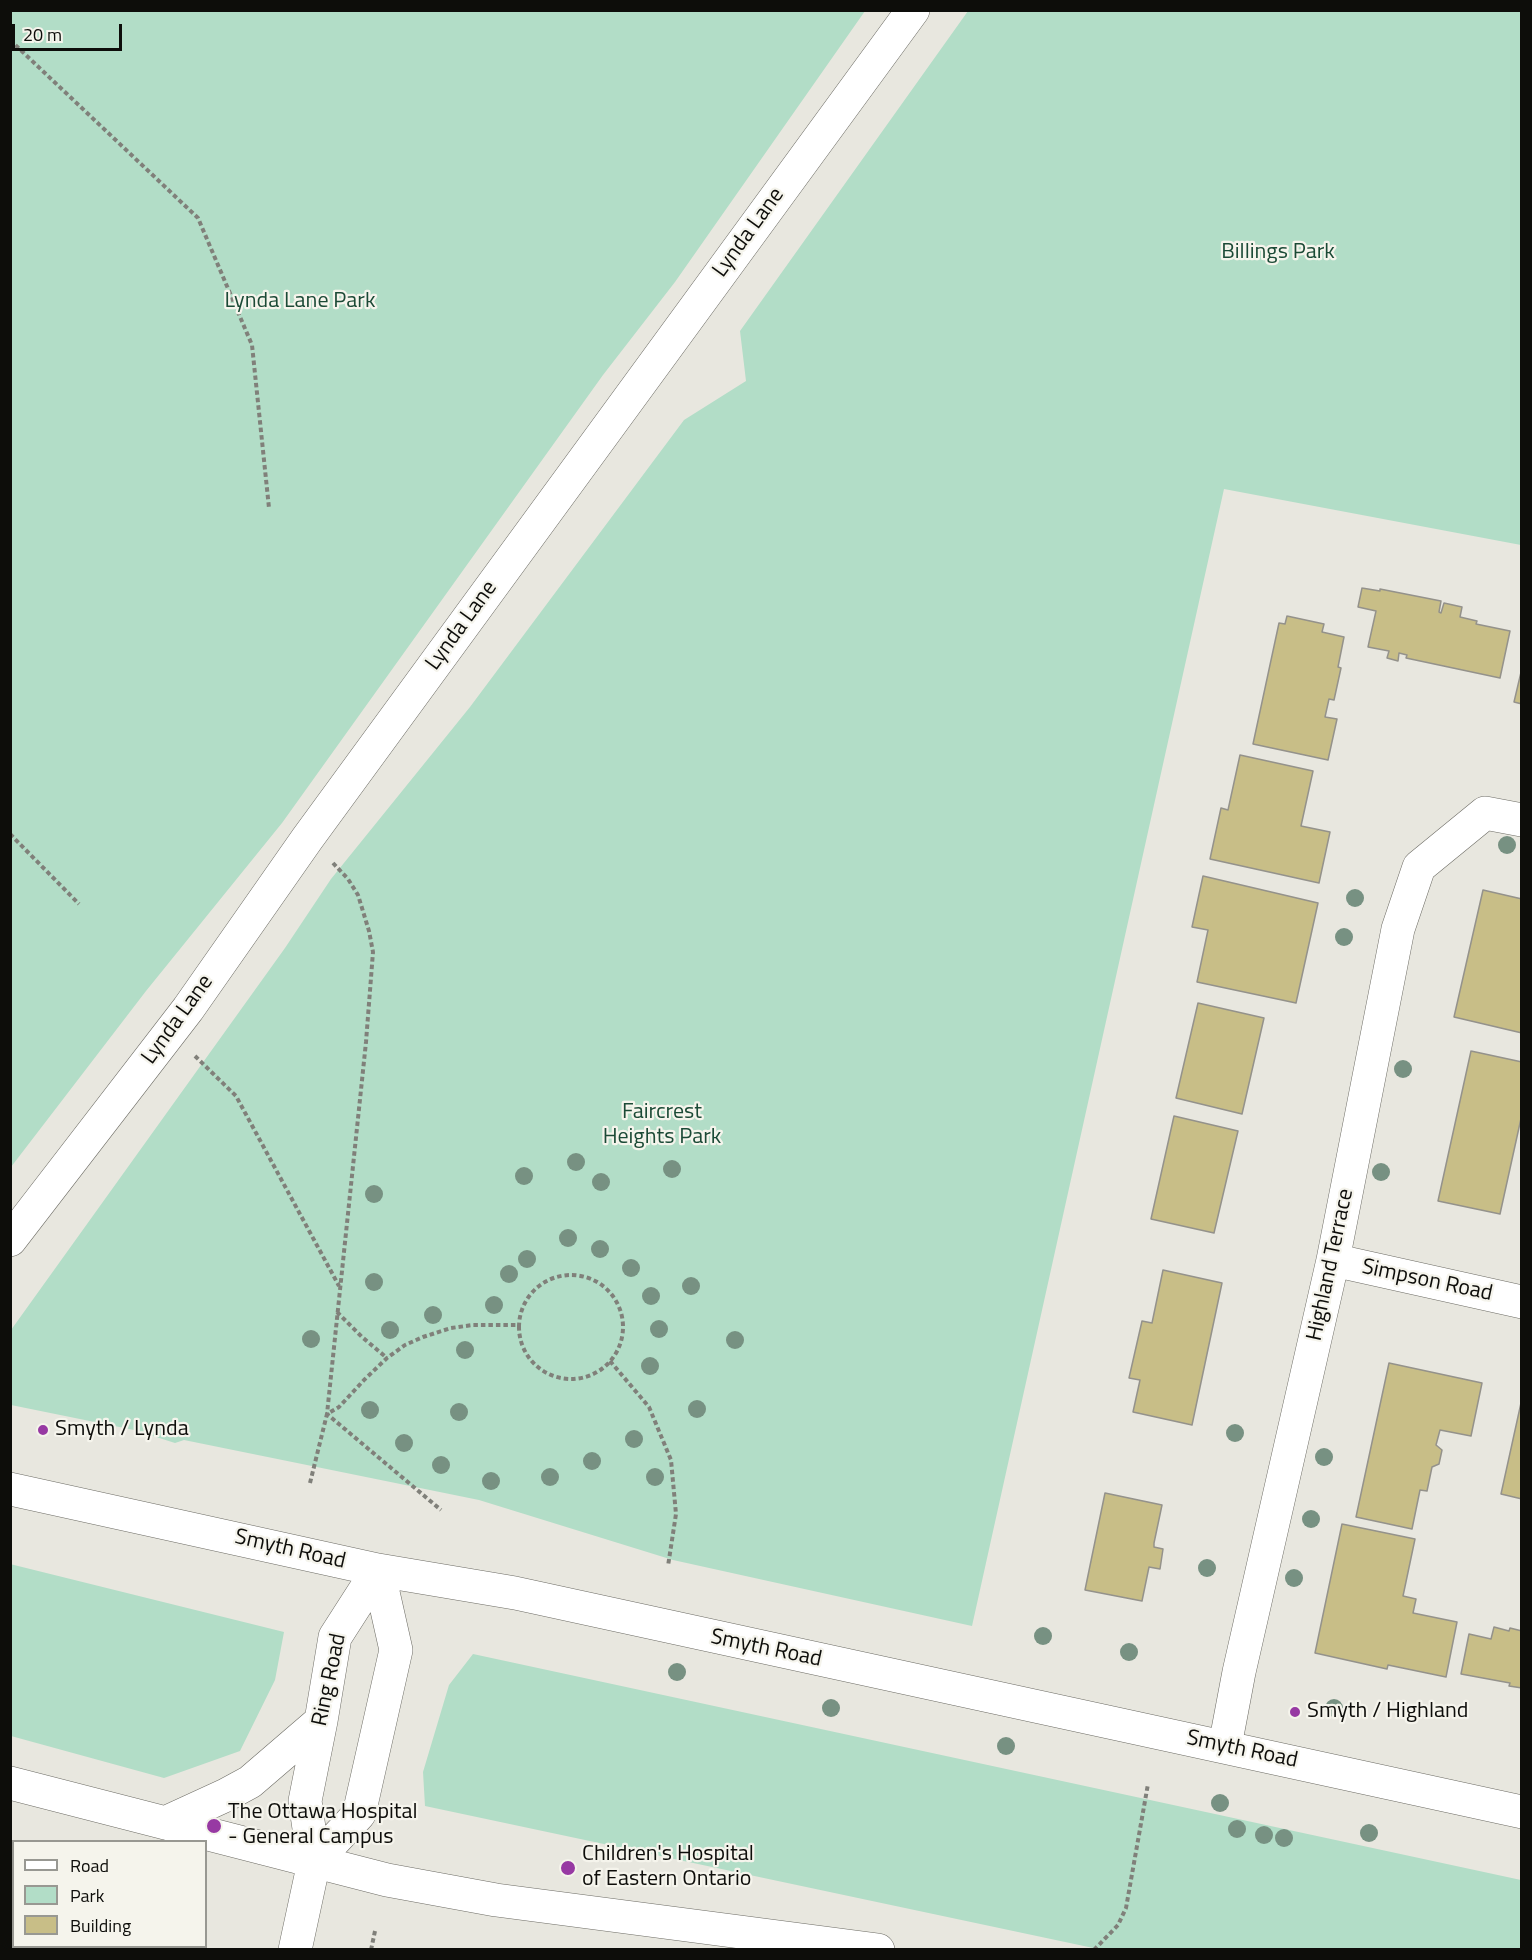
<!DOCTYPE html>
<style>
body{margin:0}
#map{position:relative;width:1532px;height:1960px;overflow:hidden;background:#e8e7df;font-family:"Titillium Web",sans-serif}
canvas{display:block}
.frame{position:absolute;inset:0;border:12px solid #0d0d0a;pointer-events:none}
.legend{position:absolute;left:12px;top:1840px;width:195px;height:108px;box-sizing:border-box;background:#f5f4ec;border:2px solid #989892;margin:0;padding:8px 10px;list-style:none;font-size:18px;color:#0d0d0a}
.legend li{display:flex;align-items:center;gap:12px;height:30px}
.legend b{width:30px;border:2px solid #989892}
.scale{position:absolute;left:12px;top:24px;width:110px;height:27px;box-sizing:border-box;border:3px solid #0d0d0a;border-top:0;padding-left:8px;font-size:18px;line-height:21px;white-space:nowrap;color:#0d0d0a;-webkit-text-stroke:4px #f5f4ec;paint-order:stroke}
</style>
<div id="map">
<canvas width="1532" height="1960"></canvas>
<div class="frame"></div>
<ul class="legend">
<li><b style="height:8px;background:#fff"></b>Road</li>
<li><b style="height:16px;background:#b2ddc7"></b>Park</li>
<li><b style="height:16px;background:#c8be87"></b>Building</li>
</ul>
<div class="scale">20 m</div>
</div>
<script>
const context = document.querySelector('canvas').getContext('2d');
context.lineJoin = 'round';
function fillPath(path, color) { context.fillStyle = color; context.fill(path, 'evenodd'); }
const toPath = rows => new Path2D(rows.map(r => 'M' + r).join(''));
function trace(path, color, width, dash) { context.strokeStyle = color; context.lineWidth = width; context.lineCap = dash ? 'butt' : 'round'; context.setLineDash(dash || []); context.stroke(path); }
function write(font, color, halo, rows, align = 'center') {
  context.font = font + ' "Titillium Web",sans-serif'; context.lineWidth = 4.5; context.setLineDash([]); context.textBaseline = 'middle'; context.strokeStyle = halo; context.fillStyle = color; for (const [text, x, y, turn = 0] of rows) {
    context.save(); context.translate(x, y); context.rotate((+turn || 0) * Math.PI / 180); context.textAlign = isNaN(turn) ? turn : align; if (halo) context.strokeText(text, 0, 0); context.fillText(text, 0, 0); context.restore();
  }
}
const green = toPath([
 [11,10,865,11,675,282,603,375,282,823,146,991,11,1167],
 [968,11,1522,11,1521,545,1224,489,972,1626,673,1560,479,1500,184,1440,175,1443,134,1430,11,1405,11,1330,285,948,331,879,470,707,684,420,746,381,740,331],
 [10,1564,284,1632,275,1680,240,1751,164,1778,11,1736],
 [473,1654,1521,1880,1521,1949,1098,1949,425,1806,423,1772,449,1685]
]);
const building = toPath([
 [1362,588,1380,591,1380,589,1441,601,1439,612,1441,613,1444,603,1462,607,1460,617,1477,621,1476,624,1510,631,1500,678,1406,658,1407,655,1399,653,1398,661,1387,658,1389,651,1368,647,1376,611,1358,607,1362,588],
 [1287,616,1324,624,1322,632,1344,637,1338,667,1341,668,1334,700,1329,699,1325,717,1337,719,1328,760,1253,744,1279,623,1285,624,1287,616],
 [1522,668,1522,704,1514,702,1522,668],
 [1240,755,1313,771,1301,826,1330,832,1319,883,1210,859,1221,808,1228,810,1240,755],
 [1203,876,1318,903,1296,1003,1197,982,1208,930,1192,927,1203,876],
 [1483,890,1522,899,1522,1033,1454,1017,1483,890],
 [1198,1003,1264,1018,1242,1114,1176,1098,1198,1003],
 [1471,1051,1522,1062,1522,1114,1500,1214,1438,1201,1471,1051],
 [1174,1116,1238,1131,1214,1233,1151,1219,1174,1116],
 [1163,1270,1222,1283,1192,1425,1133,1412,1140,1380,1129,1378,1142,1321,1152,1323,1163,1270],
 [1389,1363,1482,1383,1471,1436,1440,1430,1436,1445,1442,1450,1439,1464,1432,1467,1427,1491,1420,1490,1412,1529,1356,1517,1389,1363],
 [1521,1403,1522,1403,1522,1499,1501,1494,1521,1403],
 [1105,1493,1162,1505,1154,1543,1154,1547,1163,1549,1160,1569,1149,1567,1142,1601,1085,1590,1105,1493],
 [1342,1524,1415,1539,1403,1596,1416,1599,1413,1613,1457,1622,1446,1677,1388,1665,1387,1669,1315,1653,1342,1524],
 [1494,1627,1509,1631,1510,1628,1522,1631,1522,1688,1509,1686,1510,1683,1461,1674,1469,1634,1491,1639,1494,1627]
]);
const path = toPath([
 [10,40,198,218,252,345,269,508],
 [10,834,79,904],
 [333,863,348,879,358,895,369,931,373,952,366,1042,327,1414,441,1510],
 [195,1056,236,1096,339,1286],
 '519 1327a52 52 0 1 1 104 0a52 52 0 1 1-104 0Z',
 [337,1312,362,1337,387,1358],
 [610,1361,649,1407,671,1460,676,1514,668,1566],
 [310,1483,327,1414,339,1407,364,1380,387,1358,405,1345,423,1337,451,1328,473,1325,519,1325],
 [10,1915,14,1921],
 [25,1946,26,1950],
 [114,1946,115,1950],
 [371,1950,375,1931],
 [1094,1950,1118,1925,1126,1908,1148,1784]
]);
const street = toPath([
 [10,1240,188,1009,307,839,913,10],
 [1333,1260,1522,1302],
 [1225,1746,1239,1672,1333,1260,1398,929,1419,867,1485,813,1522,820],
 [295,1950,314,1862]
]);
const secondary = toPath([
 [10,1489,378,1570,515,1593,1522,1812],
 [10,1783,387,1880,496,1900,878,1950],
 [165,1823,226,1795,250,1782,321,1721],
 [314,1862,359,1814,396,1650,378,1570],
 [314,1862,305,1801,321,1721,335,1637,378,1570]
]);
const trees = [
 [1507,845],
 [1355,898],
 [1344,937],
 [1403,1069],
 [576,1162],
 [672,1169],
 [1381,1172],
 [524,1176],
 [601,1182],
 [374,1194],
 [568,1238],
 [600,1249],
 [527,1259],
 [631,1268],
 [509,1274],
 [374,1282],
 [691,1286],
 [651,1296],
 [494,1305],
 [433,1315],
 [659,1329],
 [390,1330],
 [311,1339],
 [735,1340],
 [465,1350],
 [650,1366],
 [697,1409],
 [370,1410],
 [459,1412],
 [1235,1433],
 [634,1439],
 [404,1443],
 [1324,1457],
 [592,1461],
 [441,1465],
 [550,1477],
 [655,1477],
 [491,1481],
 [1311,1519],
 [1207,1568],
 [1294,1578],
 [1043,1636],
 [1129,1652],
 [677,1672],
 [831,1708],
 [1334,1708],
 [1006,1746],
 [1220,1803],
 [1237,1829],
 [1369,1833],
 [1264,1835],
 [1284,1838]
];
const markers = [
 [43,1430,6,"#9739a3"],
 [1295,1712,6,"#9739a3"],
 [214,1826,8,"#9739a3"],
 [568,1868,8,"#9739a3"]
];
const streetNames = [
 ["Lynda Lane",749,233,-54],
 ["Lynda Lane",462,626,-54],
 ["Lynda Lane",178,1020,-54],
 ["Highland Terrace",1331,1265,-78],
 ["Simpson Road",1427,1281,12],
 ["Smyth Road",290,1550,13],
 ["Smyth Road",766,1649,12],
 ["Ring Road",330,1680,-78],
 ["Smyth Road",1242,1750,12]
];
const parkNames = [
 ["Billings Park",1278,253],
 ["Lynda Lane Park",300,302],
 ["Faircrest",662,1113],
 ["Heights Park",662,1138]
];
const poiNames = [
 ["Smyth / Lynda",55,1430],
 ["Smyth / Highland",1307,1712],
 ["The Ottawa Hospital",228,1813],
 ["- General Campus",228,1838],
 ["Children's Hospital",582,1855],
 ["of Eastern Ontario",582,1880]
];
fillPath(green, '#b2ddc7');
fillPath(building, '#c8be87');
trace(building, '#94928b', 1.5);
trace(street, '#6d6c65', 34);
trace(secondary, '#6d6c65', 34);
trace(path, '#80807a', 4, [4.5, 3]);
trace(street, '#fff', 33);
trace(secondary, '#fff', 33);
context.fillStyle = '#779182';
for (const [x, y] of trees) { context.beginPath(); context.arc(x, y, 9, 0, 2 * Math.PI); context.fill(); }
for (const [x, y, r, color] of markers) { const dot = new Path2D(); dot.arc(x, y, r, 0, 2 * Math.PI); context.fillStyle = color; context.fill(dot); trace(dot, '#f5f4ec', 2); }
write('22px', '#0d0d0a', '#f5f4ec', streetNames);
write('22px', '#1b4a36', '#f5f4ec', parkNames);
write('22px', '#0d0d0a', '#f5f4ec', poiNames, 'left');
</script>
